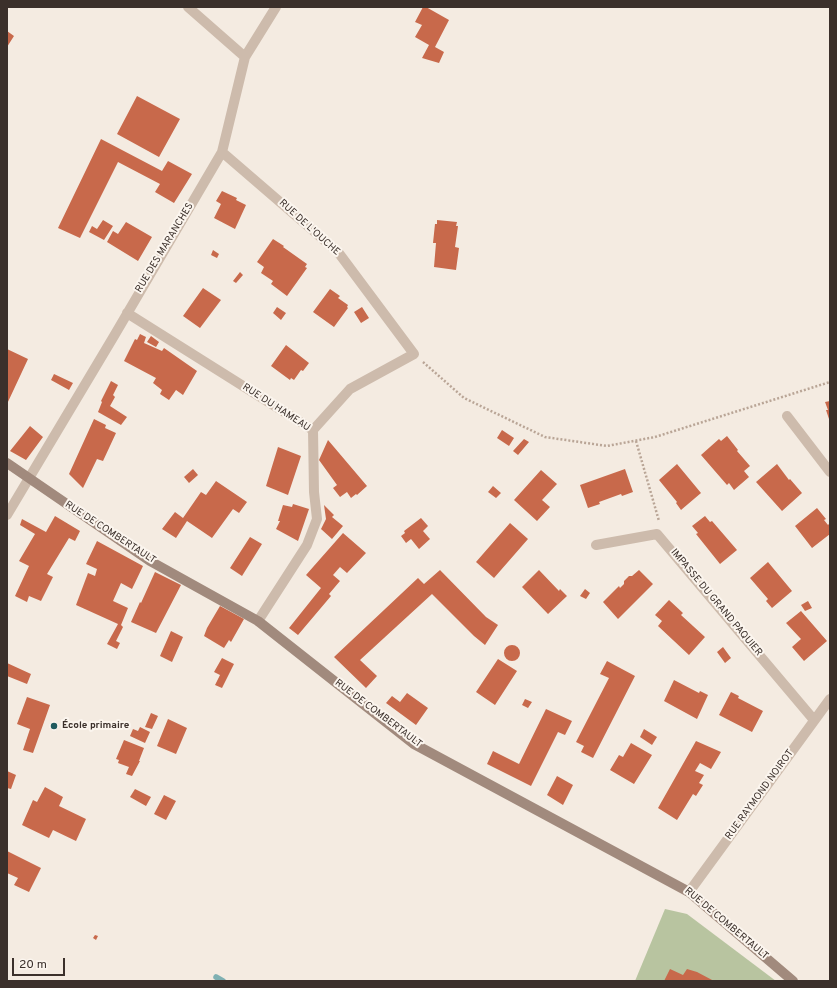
<!DOCTYPE html>
<meta charset="utf-8">
<style>
body{margin:0}
#map{position:relative;width:837px;height:988px;overflow:hidden;background:#f4ebe1;font-family:Overpass,sans-serif}
canvas{display:block}
.frame{position:absolute;inset:0;border:8px solid #3b302b;pointer-events:none}
.scale{position:absolute;left:12px;top:958px;width:53px;height:18px;box-sizing:border-box;border:2px solid #3b302b;border-top:0;padding-left:5px;font-size:12px;line-height:14px;white-space:nowrap;color:#3b302b;-webkit-text-stroke:3px #fbf5ee;paint-order:stroke}
</style>
<div id="map">
<canvas width="837" height="988"></canvas>
<div class="frame"></div>
<div class="scale">20 m</div>
</div>
<script>
const context = document.querySelector('canvas').getContext('2d');
context.lineJoin = 'round';
function fillPath(path, color) { context.fillStyle = color; context.fill(path, 'evenodd'); }
const toPath = rows => new Path2D(rows.map(r => 'M' + r).join(''));
function trace(path, color, width, dash) { context.strokeStyle = color; context.lineWidth = width; context.lineCap = dash ? 'butt' : 'round'; context.setLineDash(dash || []); context.stroke(path); }
function write(font, color, halo, rows, align = 'center') {
  context.font = font + ' Overpass,sans-serif'; context.lineWidth = 4; context.setLineDash([]); context.textBaseline = 'middle'; context.strokeStyle = halo; context.fillStyle = color; for (const [text, x, y, turn = 0] of rows) {
    context.save(); context.translate(x, y); context.rotate((+turn || 0) * Math.PI / 180); context.textAlign = isNaN(turn) ? turn : align; if (halo) context.strokeText(text, 0, 0); context.fillText(text, 0, 0); context.restore();
  }
}
const green = toPath([
 [665,909,687,914,776,981,635,981]
]);
const stream = toPath([
 [216,977,223,981]
]);
const building = toPath([
 [423,7,426,7,449,20,435,47,444,52,439,63,422,58,429,45,415,37,422,25,415,22],
 [7,31,14,36,7,47],
 [137,96,180,119,159,157,117,134],
 [101,139,162,171,168,161,192,174,174,203,155,192,160,184,118,162,80,238,58,228],
 [222,191,237,198,236,200,246,205,235,229,214,218,221,204,216,201],
 [103,220,113,226,104,240,89,232,92,226,97,229],
 [437,220,457,222,456,226,458,226,455,247,459,248,456,270,434,267,436,243,433,243,435,224,437,224],
 [126,222,152,237,138,261,107,242,113,231,118,234],
 [273,239,284,246,283,247,307,264,305,267,307,268,287,296,271,284,273,281,261,273,264,267,257,262],
 [213,250,219,254,217,258,211,255],
 [240,272,243,275,236,283,233,281],
 [203,288,221,300,200,328,183,316],
 [330,289,340,296,338,298,348,305,347,307,348,308,334,327,313,312],
 [277,307,286,313,281,320,273,313],
 [362,307,369,318,361,323,354,312],
 [140,334,146,337,144,343,162,351,164,348,197,371,183,395,176,390,169,400,160,394,162,390,153,383,156,378,124,361,135,339,137,340],
 [151,336,159,342,156,347,147,342],
 [286,345,309,363,303,371,301,370,294,380,291,378,290,380,271,366],
 [7,349,28,359,7,404],
 [54,374,73,383,69,390,51,380],
 [111,381,118,385,113,395,115,397,110,406,127,417,121,425,98,412,102,402,101,401],
 [830,401,830,422,826,410,828,410,825,402],
 [94,419,106,425,105,428,116,433,103,461,97,459,83,488,69,474],
 [30,426,43,437,26,460,10,451],
 [502,430,514,438,509,446,497,438],
 [727,436,738,450,737,451,750,466,744,471,749,477,734,490,729,483,727,485,701,455,719,439,721,441],
 [524,439,529,442,518,455,513,451],
 [328,440,367,486,357,495,356,494,351,498,347,492,340,497,333,488,337,485,319,460],
 [278,447,301,456,288,495,266,486],
 [677,464,701,493,681,510,676,503,677,502,659,480],
 [777,464,789,480,790,479,802,493,782,511,756,482],
 [193,469,198,475,189,483,184,477],
 [625,469,633,492,622,496,621,494,599,502,600,504,588,508,580,485],
 [541,470,557,484,542,500,550,507,537,521,514,500],
 [216,481,247,502,239,513,233,509,212,538,187,521,176,538,162,529,175,512,183,518,201,492,206,495],
 [493,486,501,493,496,498,488,492],
 [293,504,309,509,298,541,276,529,280,521,278,521,283,505,292,507],
 [324,505,334,515,332,517,343,526,332,539,321,529,326,519],
 [817,508,826,519,824,520,828,525,830,523,830,534,812,548,795,526],
 [55,516,80,531,75,541,69,538,47,574,53,577,41,601,29,596,27,602,15,596,29,566,19,561,35,534,20,525,22,519,46,532],
 [705,516,710,522,712,521,737,550,720,564,696,534,698,533,692,526],
 [421,518,428,526,423,531,430,539,419,549,411,539,406,543,401,536,405,533,404,531],
 [510,523,528,539,494,578,476,562],
 [343,533,366,553,347,573,340,567,333,575,340,581,329,594,331,596,298,635,289,628,321,588,306,575],
 [250,537,262,544,242,576,230,568],
 [97,541,143,566,132,589,121,583,113,601,128,608,121,625,123,627,116,641,120,643,117,649,107,644,118,624,76,605,88,573,95,576,97,569,86,564],
 [768,562,792,591,772,608,766,601,768,599,750,578],
 [440,570,486,617,498,625,485,645,474,636,432,594,360,660,377,676,366,688,334,657,418,578,424,584],
 [539,570,559,591,560,589,567,596,548,614,522,587],
 [639,570,653,584,618,619,603,602,619,586,620,588,624,584,624,581,629,576,632,576],
 [155,572,181,585,156,633,131,622,140,602,141,603],
 [585,589,590,593,586,599,580,596],
 [669,600,683,613,681,615,705,637,689,655,658,626,662,621,655,615],
 [808,601,812,608,805,611,801,605],
 [220,606,244,619,231,642,229,640,224,648,204,636,207,628],
 [801,611,827,641,804,661,792,647,801,639,786,623],
 [171,631,183,637,172,662,160,656],
 '504 653a8 8 0 1 1 16 0a8 8 0 1 1-16 0Z',
 [723,647,731,658,725,663,717,652],
 [222,658,234,664,222,688,215,685,220,675,214,672],
 [498,659,517,671,495,705,476,692],
 [607,661,635,676,593,758,581,752,584,746,576,742,609,678,600,674],
 [7,663,31,674,27,684,7,676],
 [674,680,699,693,700,691,708,695,697,719,664,701],
 [731,692,739,696,738,698,763,711,752,732,719,715],
 [407,693,428,708,416,725,386,703,392,696,400,702],
 [27,697,50,705,33,753,23,750,30,729,17,724],
 [525,699,532,702,528,708,522,705],
 [546,709,572,721,565,735,558,732,531,786,487,764,493,751,519,764],
 [151,713,158,716,152,729,145,727],
 [168,719,187,728,176,754,157,746],
 [140,727,150,732,145,743,130,736,133,729,138,731],
 [644,729,657,737,652,745,640,737],
 [124,740,144,748,139,761,140,761,132,776,126,774,129,767,118,763,119,760,116,759],
 [696,741,721,752,711,769,700,763,695,771,704,775,699,783,703,785,696,796,693,794,677,820,658,808],
 [631,743,652,755,634,784,610,770,619,755,623,757],
 [7,771,16,775,11,789,7,788],
 [557,776,573,785,563,805,547,795],
 [45,787,63,797,59,806,86,819,76,841,53,830,49,838,22,825,33,800,37,802],
 [135,789,151,797,146,806,130,797],
 [164,795,176,801,166,820,154,814],
 [7,851,41,868,29,892,14,885,18,878,7,873],
 [95,935,98,936,96,940,93,938],
 [670,969,683,975,687,969,697,972,714,981,664,981]
]);
const path = toPath([
 [423,362,464,398,545,437,607,446,655,437,830,382],
 [636,441,659,521]
]);
const street = toPath([
 [188,7,245,57],
 [222,152,338,252,414,354,350,389,313,430],
 [127,313,313,430,314,492,317,519,307,545,258,621],
 [787,416,830,472],
 [7,515,114,336,222,152,245,57,276,7],
 [596,545,657,534,814,720],
 [689,892,830,699]
]);
const secondary = toPath([
 [7,463,150,561,258,621,414,744,689,892,793,981]
]);
const markers = [
 [54,726,4,"#1f5a5e"]
];
const streetNames = [
 ["RUE DE L'OUCHE",309,228,42],
 ["RUE DES MARANCHES",165,248,-59],
 ["RUE DU HAMEAU",276,408,33],
 ["RUE DE COMBERTAULT",110,533,33],
 ["IMPASSE DU GRAND PAQUIER",716,603,50],
 ["RUE DE COMBERTAULT",378,714,37],
 ["RUE RAYMOND NOIROT",760,795,-54],
 ["RUE DE COMBERTAULT",726,924,40]
];
const poiNames = [
 ["École primaire",62,726]
];
fillPath(green, '#b8c4a0');
trace(stream, '#7fb0b2', 5.5);
fillPath(building, '#c8694b');
trace(path, '#b9a596', 2.5, [2, 2]);
trace(street, '#cdbbac', 10);
trace(secondary, '#a18a7d', 10);
for (const [x, y, r, color] of markers) { const dot = new Path2D(); dot.arc(x, y, r, 0, 2 * Math.PI); context.fillStyle = color; context.fill(dot); trace(dot, '#fbf5ee', 1.5); }
write('10px', '#3b302b', '#fbf5ee', streetNames);
write('bold 10px', '#3b302b', '#fbf5ee', poiNames, 'left');
</script>
